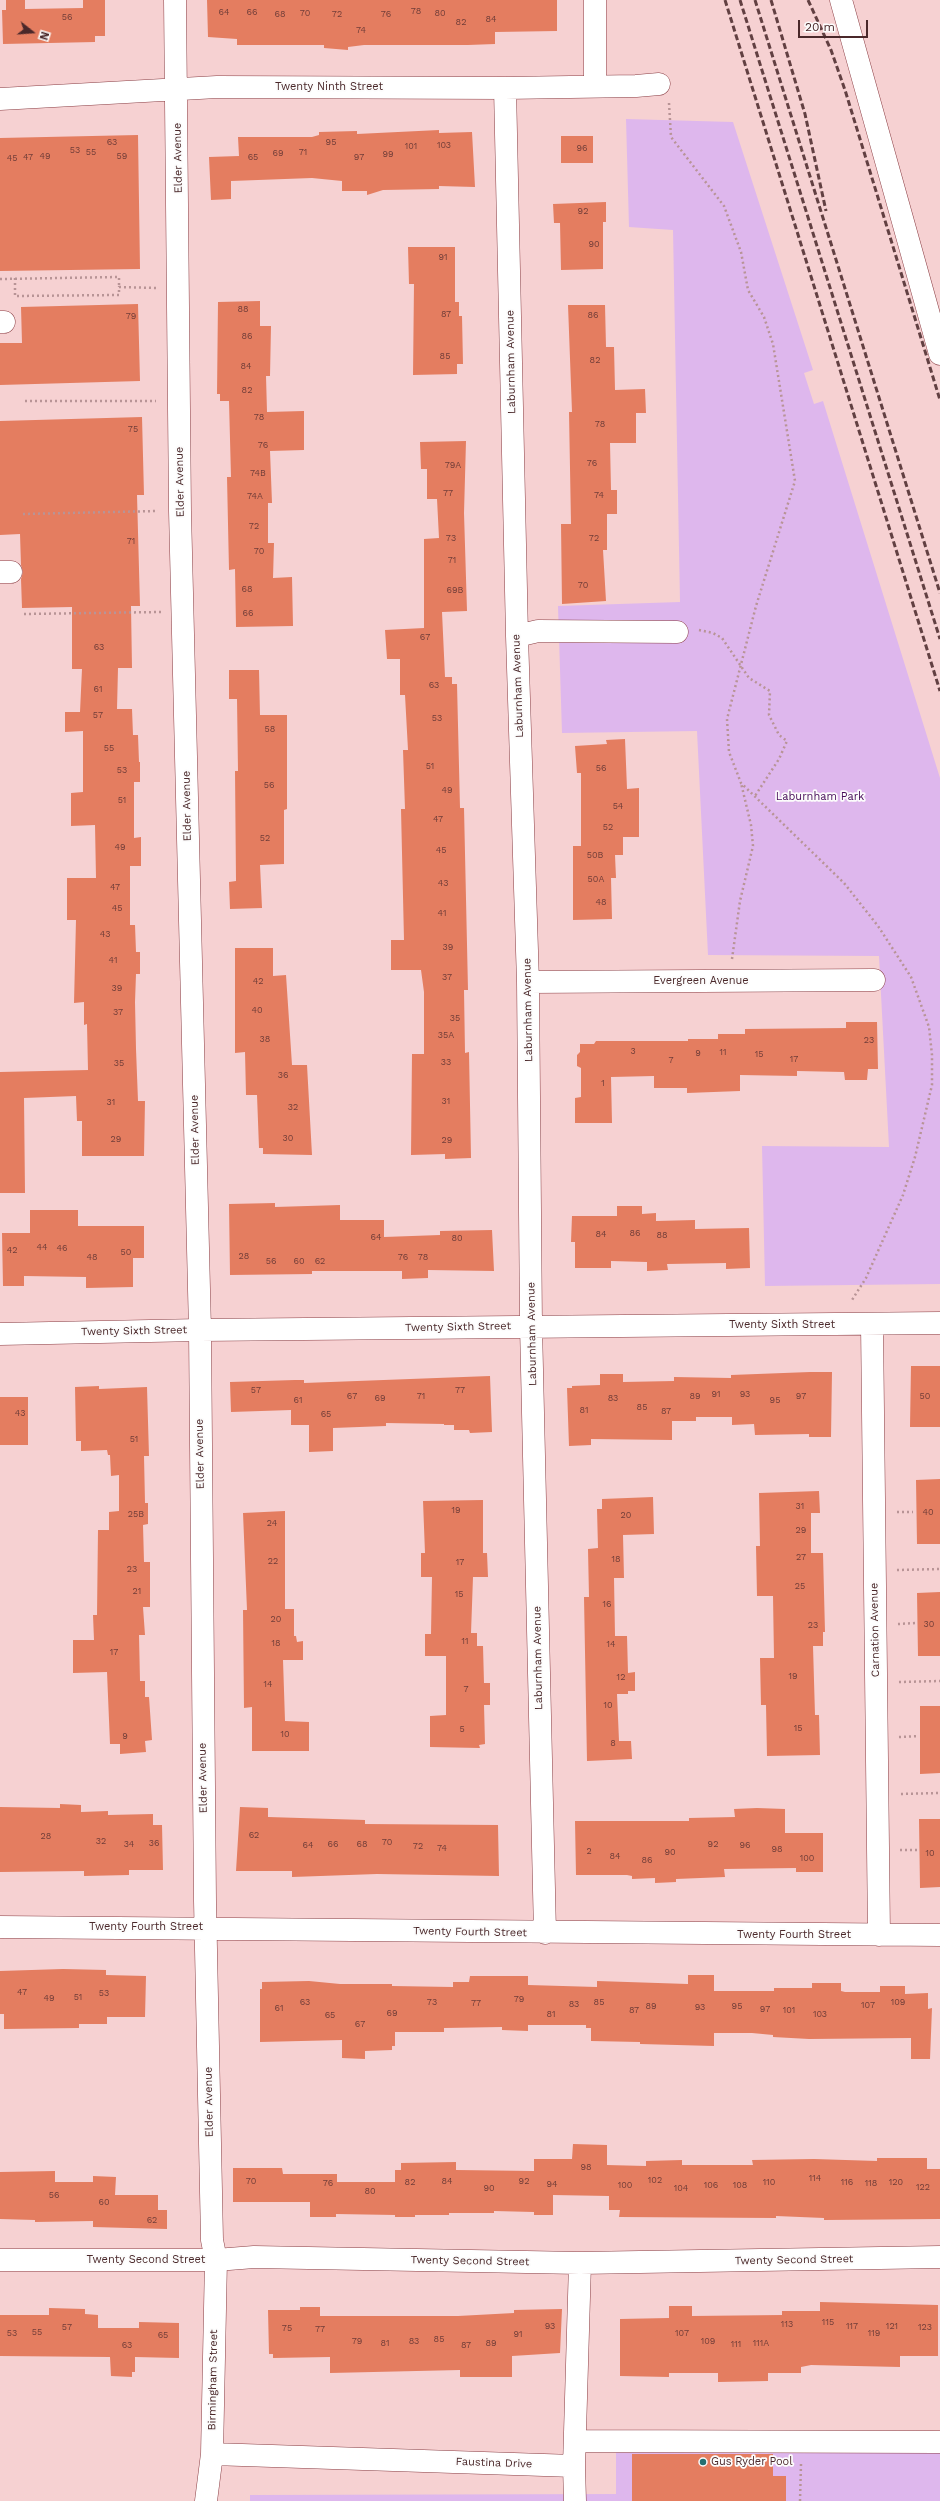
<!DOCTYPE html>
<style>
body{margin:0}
#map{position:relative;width:940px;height:2501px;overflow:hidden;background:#f6d1d2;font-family:"Work Sans",sans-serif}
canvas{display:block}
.north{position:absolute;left:12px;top:12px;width:40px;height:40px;-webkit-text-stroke:3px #fcfcfc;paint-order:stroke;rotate:107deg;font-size:11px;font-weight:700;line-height:16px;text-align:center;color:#4a282a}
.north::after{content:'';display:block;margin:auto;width:14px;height:18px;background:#4a282a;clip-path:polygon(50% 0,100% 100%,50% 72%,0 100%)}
.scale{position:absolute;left:798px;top:20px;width:70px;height:18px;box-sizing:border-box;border:2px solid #4a282a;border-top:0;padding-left:5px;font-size:12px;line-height:14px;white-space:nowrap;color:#4a282a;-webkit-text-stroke:3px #fcfcfc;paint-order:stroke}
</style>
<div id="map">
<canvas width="940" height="2501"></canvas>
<div class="north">N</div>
<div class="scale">20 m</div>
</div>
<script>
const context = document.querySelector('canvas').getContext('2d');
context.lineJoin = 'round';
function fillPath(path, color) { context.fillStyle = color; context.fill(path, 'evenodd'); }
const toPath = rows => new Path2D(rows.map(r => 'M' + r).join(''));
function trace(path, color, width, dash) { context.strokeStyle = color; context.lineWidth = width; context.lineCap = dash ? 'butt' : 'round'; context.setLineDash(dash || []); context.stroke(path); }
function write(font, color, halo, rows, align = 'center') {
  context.font = font + ' "Work Sans",sans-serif'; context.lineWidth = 3.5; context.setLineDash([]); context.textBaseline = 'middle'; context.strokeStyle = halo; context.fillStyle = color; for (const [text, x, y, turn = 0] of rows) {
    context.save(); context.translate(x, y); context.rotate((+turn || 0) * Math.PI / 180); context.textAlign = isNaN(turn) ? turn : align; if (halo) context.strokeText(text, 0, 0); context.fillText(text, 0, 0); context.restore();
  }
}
const green = toPath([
 [626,119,733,122,813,370,804,373,814,404,823,401,940,778,940,1284,765,1286,762,1146,889,1147,879,956,708,955,697,731,562,733,558,606,680,602,673,230,629,227],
 [616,2445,940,2445,940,2501,250,2501,250,2495,616,2494]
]);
const building = toPath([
 [6,0,25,0,25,9,83,8,83,0,105,0,105,36,95,36,95,42,3,44,2,10,6,10],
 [207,0,557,0,557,31,495,32,495,44,468,45,364,45,348,47,348,50,324,48,324,45,237,45,237,39,208,37],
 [439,130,439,133,472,132,475,187,439,186,439,189,383,190,367,195,367,191,342,191,342,181,312,178,231,181,231,199,211,200,209,157,239,156,238,137,312,137,319,135,319,132,357,131,357,134],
 [138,135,140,269,0,271,0,138],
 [561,136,593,136,593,163,561,163],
 [606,202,606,222,603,222,603,269,561,270,560,223,554,223,553,204],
 [408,247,455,247,455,302,459,302,459,316,462,316,463,364,457,364,457,374,413,375,414,284,409,284],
 [260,301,260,326,271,326,270,376,266,376,267,412,304,411,304,450,270,451,272,503,268,503,268,543,274,543,273,578,292,577,293,626,236,627,235,569,229,570,227,477,231,477,229,401,220,401,220,394,217,394,218,302],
 [138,304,140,381,0,385,0,343,22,343,21,307],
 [568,305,605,305,606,347,614,347,615,390,645,389,646,413,636,413,636,443,610,443,611,490,617,490,617,514,607,514,607,550,603,550,606,601,562,604,561,524,571,524,569,412,572,412],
 [142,417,144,495,137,495,140,606,131,606,132,668,118,668,117,709,132,709,133,735,138,735,139,762,140,762,140,782,134,782,134,838,141,837,141,866,130,866,130,925,135,925,136,952,140,952,140,974,136,974,135,1002,136,1049,138,1101,145,1101,144,1156,82,1156,82,1121,77,1121,76,1096,24,1098,25,1193,0,1193,0,1072,88,1070,87,1024,84,1025,84,1002,74,1003,76,920,67,920,67,878,96,878,95,825,71,826,71,793,83,792,83,731,65,732,65,712,80,712,82,669,72,669,72,607,22,608,21,579,23,572,21,565,20,534,0,535,0,421],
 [466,441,464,513,467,611,442,612,445,677,452,677,452,684,457,684,460,808,464,808,468,990,464,990,465,1053,469,1052,471,1158,445,1159,445,1154,411,1155,412,1054,424,1054,424,992,421,970,391,970,391,940,404,940,401,809,405,809,403,750,408,750,405,695,400,695,400,659,387,659,385,630,424,628,424,539,439,538,437,499,427,499,427,469,421,469,420,442],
 [229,670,259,670,260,715,287,715,287,809,284,810,284,864,260,865,262,908,230,909,229,882,236,881,235,771,238,771,237,699,229,699],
 [625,739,627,789,639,788,639,837,623,837,623,855,615,855,616,878,611,878,612,919,573,920,573,846,581,846,581,773,577,773,575,746,607,744,606,740],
 [235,948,273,948,273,976,286,975,292,1065,307,1065,312,1155,263,1154,263,1148,259,1148,257,1095,246,1095,245,1052,235,1053],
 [846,1022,877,1022,878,1069,868,1069,867,1080,845,1080,844,1072,797,1071,797,1076,740,1075,740,1091,687,1093,687,1088,654,1088,654,1076,611,1077,612,1123,575,1123,575,1098,581,1097,581,1068,577,1066,577,1055,580,1052,580,1044,594,1044,596,1041,688,1041,688,1039,718,1039,718,1034,745,1034,745,1029,846,1028],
 [275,1203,275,1207,340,1205,340,1220,384,1220,384,1237,440,1235,440,1231,492,1230,494,1271,428,1270,428,1278,402,1279,402,1271,312,1271,312,1274,230,1275,229,1204],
 [617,1206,642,1206,642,1214,656,1213,656,1221,695,1220,695,1229,749,1228,750,1268,726,1269,726,1263,667,1264,668,1270,647,1271,647,1262,611,1261,611,1268,575,1268,575,1242,571,1242,572,1216,617,1216],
 [30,1210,78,1210,78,1226,144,1226,144,1258,133,1258,133,1287,86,1288,86,1277,24,1276,24,1286,3,1286,2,1233,30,1233],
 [911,1366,940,1366,940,1427,910,1427],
 [810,1372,832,1372,831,1437,809,1437,809,1434,755,1435,754,1424,732,1425,732,1417,696,1417,696,1421,672,1421,672,1440,591,1439,591,1445,569,1446,567,1388,572,1388,572,1386,600,1385,600,1374,623,1374,623,1382,674,1381,674,1377,731,1378,731,1375],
 [490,1376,492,1432,470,1433,469,1430,454,1430,454,1425,444,1425,444,1424,386,1423,386,1426,333,1428,333,1451,309,1452,309,1425,291,1425,291,1410,231,1412,230,1382,295,1380,304,1380,304,1383],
 [99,1386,99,1389,147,1387,149,1456,144,1456,145,1503,148,1503,148,1524,143,1525,144,1562,150,1562,150,1607,143,1607,145,1635,139,1635,140,1681,145,1681,145,1697,149,1697,152,1740,145,1741,146,1752,120,1754,120,1744,110,1744,107,1672,73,1673,73,1640,94,1640,93,1615,97,1615,98,1530,109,1530,109,1512,119,1511,119,1475,111,1476,110,1455,108,1455,107,1450,81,1451,81,1441,76,1441,75,1387],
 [0,1397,28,1397,28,1445,0,1445],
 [940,1479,940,1544,917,1544,916,1480],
 [819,1491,820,1513,811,1513,811,1553,823,1553,825,1632,823,1632,823,1646,813,1646,815,1715,819,1715,820,1755,767,1756,766,1705,761,1705,760,1658,774,1658,773,1596,757,1596,756,1546,760,1546,759,1493],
 [653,1497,654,1534,623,1535,624,1578,614,1578,615,1636,627,1636,628,1673,635,1672,635,1691,628,1691,628,1694,617,1694,619,1741,631,1741,632,1759,587,1761,584,1597,589,1597,588,1549,598,1548,597,1509,602,1509,602,1499],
 [483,1500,483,1553,487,1553,488,1577,473,1577,471,1633,477,1633,477,1646,483,1646,484,1683,490,1683,490,1705,484,1705,485,1744,479,1745,480,1748,430,1747,430,1716,446,1715,446,1656,425,1656,425,1634,431,1634,432,1577,421,1577,421,1553,425,1553,423,1501],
 [285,1511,285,1609,294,1609,294,1636,296,1636,297,1642,303,1641,303,1660,283,1660,285,1721,309,1722,309,1751,252,1751,252,1707,244,1708,243,1610,247,1610,243,1513],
 [940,1592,940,1656,918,1656,917,1593],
 [920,1706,940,1706,940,1773,920,1774],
 [60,1804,81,1805,81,1812,108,1811,108,1815,153,1814,153,1825,162,1825,163,1870,129,1870,129,1875,84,1876,84,1871,0,1872,0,1807,60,1808],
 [240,1807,268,1808,268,1817,365,1820,365,1824,498,1825,499,1876,377,1874,292,1877,292,1871,236,1871],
 [757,1808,785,1809,785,1833,823,1833,823,1872,796,1872,796,1868,724,1869,725,1877,676,1879,676,1882,655,1883,655,1878,632,1879,632,1876,627,1875,576,1875,575,1821,689,1821,689,1818,735,1817,734,1809],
 [919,1819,940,1819,940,1887,920,1888],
 [63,1969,106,1970,106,1975,146,1976,145,2017,107,2017,107,2024,79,2024,79,2028,4,2029,4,2014,0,2014,0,1971],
 [688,1975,714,1975,714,1991,774,1991,774,1988,812,1988,812,1983,841,1983,841,1991,845,1992,880,1992,880,1986,905,1986,905,1994,928,1993,928,2009,932,2008,930,2059,911,2059,911,2038,809,2039,773,2037,773,2035,752,2033,714,2033,714,2046,640,2044,640,2042,591,2041,591,2028,586,2028,586,2025,528,2025,528,2031,502,2030,502,2027,444,2028,444,2032,395,2032,395,2046,392,2046,392,2050,365,2051,365,2059,342,2058,342,2040,260,2042,260,1989,262,1989,262,1982,309,1981,340,1984,392,1984,392,1986,453,1987,453,1982,469,1982,470,1976,528,1976,528,1985,597,1987,597,1981,688,1984],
 [573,2144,607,2145,607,2165,646,2166,646,2161,682,2160,682,2165,753,2165,752,2160,814,2159,877,2161,877,2158,927,2158,927,2169,940,2169,940,2219,824,2220,824,2218,776,2216,776,2218,619,2217,620,2210,609,2210,609,2196,553,2195,553,2215,534,2215,534,2212,494,2211,494,2213,449,2213,449,2215,415,2215,415,2217,395,2217,395,2215,336,2214,336,2217,310,2217,310,2202,233,2202,233,2168,282,2168,283,2174,337,2174,337,2182,395,2182,395,2170,401,2170,401,2163,456,2162,456,2170,534,2171,534,2159,572,2159],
 [55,2171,55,2182,93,2182,93,2176,116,2177,115,2195,158,2195,158,2210,167,2210,167,2229,93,2227,93,2221,35,2222,35,2220,0,2219,0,2172],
 [820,2302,938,2305,938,2356,900,2356,900,2367,811,2365,801,2367,801,2373,768,2373,768,2381,718,2382,718,2373,669,2373,669,2377,620,2376,620,2319,669,2318,669,2306,692,2306,692,2316,782,2315,782,2311,820,2311],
 [300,2307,320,2307,320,2316,458,2316,514,2313,514,2310,562,2309,560,2353,512,2356,512,2377,460,2377,460,2370,330,2373,330,2357,273,2358,273,2354,269,2354,268,2310,300,2310],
 [49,2308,85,2309,85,2314,98,2315,98,2328,139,2328,139,2322,179,2323,179,2358,135,2357,135,2372,132,2372,132,2377,111,2376,110,2357,0,2356,0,2315,49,2315],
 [632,2454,773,2454,773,2476,786,2476,786,2501,632,2501]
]);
const path = toPath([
 [669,103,671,137,724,206,741,252,748,290,764,317,773,344,795,481,756,606,727,719,729,752,741,783,844,883,878,926,911,977,929,1027,932,1055,932,1085,915,1157,903,1195,866,1278,852,1300],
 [15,278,15,296,119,295,119,287,156,288],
 [0,279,119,277,119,287],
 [25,401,156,401],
 [23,514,158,511],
 [24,614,161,612],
 [699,630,713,633,722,638,749,678,770,691,769,715,779,735,787,741,779,759,755,796],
 [732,959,740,901,753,846,751,825,741,783],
 [897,1512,913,1512],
 [897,1570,940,1569],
 [898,1624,916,1623],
 [899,1682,940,1681],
 [899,1737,919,1736],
 [901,1794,940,1793],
 [900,1850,917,1850],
 [800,2501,801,2464]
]);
const minor = toPath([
 [175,0,180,511,200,1330,205,1901,212,2240,216,2260,212,2454,206,2501],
 [841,0,940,354],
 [595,86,595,0],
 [505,88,517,636,528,982,531,1326,545,1933],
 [0,99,217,87,505,88,636,86,659,84],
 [0,322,4,322],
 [0,572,11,572],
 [517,636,538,631,677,632],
 [528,982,874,980],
 [872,1325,879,1935],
 [0,1334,200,1330,940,1323],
 [0,1927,940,1935],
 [0,2260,216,2260,254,2257,580,2263,940,2257],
 [576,2441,940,2442],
 [212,2454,574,2466,580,2263],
 [574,2466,575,2501]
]);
const rail = toPath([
 [725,0,940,691],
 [740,0,940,639],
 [755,0,940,593],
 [771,0,805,114,826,211],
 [808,0,831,50,845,90,940,400]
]);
const markers = [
 [703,2462,4,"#257072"]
];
const numberNames = [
 ["78",416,11],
 ["64",224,12],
 ["66",252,12],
 ["70",305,13],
 ["80",440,13],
 ["68",280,14],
 ["72",337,14],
 ["76",386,14],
 ["56",67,17],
 ["84",491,19],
 ["82",461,22],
 ["74",361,30],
 ["63",112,142],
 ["95",331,142],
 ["103",444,145],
 ["101",411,146],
 ["96",582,148],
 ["53",75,150],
 ["55",91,152],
 ["71",303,152],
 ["69",278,153],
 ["99",388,154],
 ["49",45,156],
 ["59",122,156],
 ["47",28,157],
 ["65",253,157],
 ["97",359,157],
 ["45",12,158],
 ["92",583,211],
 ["90",594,244],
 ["91",443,257],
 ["88",243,309],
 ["87",446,314],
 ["86",593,315],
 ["79",131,316],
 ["86",247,336],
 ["85",445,356],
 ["82",595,360],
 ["84",246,366],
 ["82",247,390],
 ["78",259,417],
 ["78",600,424],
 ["75",133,429],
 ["76",263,445],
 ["76",592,463],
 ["79A",453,465],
 ["74B",258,473],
 ["77",448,493],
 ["74",599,495],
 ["74A",255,496],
 ["72",254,526],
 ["73",451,538],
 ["72",594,538],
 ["71",131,541],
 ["70",259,551],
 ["71",452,560],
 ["70",583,585],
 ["68",247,589],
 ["69B",455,590],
 ["66",248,613],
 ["67",425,637],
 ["63",99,647],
 ["63",434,685],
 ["61",98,689],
 ["57",98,715],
 ["53",437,718],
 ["58",270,729],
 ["55",109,748],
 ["51",430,766],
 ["56",601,768],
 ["53",122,770],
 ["56",269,785],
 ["49",447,790],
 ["51",122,800],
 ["54",618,806],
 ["47",438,819],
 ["52",608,827],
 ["52",265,838],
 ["49",120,847],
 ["45",441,850],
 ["50B",595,855],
 ["50A",596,879],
 ["43",443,883],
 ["47",115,887],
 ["48",601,902],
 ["45",117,908],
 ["41",442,913],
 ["43",105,934],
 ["39",448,947],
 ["41",113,960],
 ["37",447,977],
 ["42",258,981],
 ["39",117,988],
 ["40",257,1010],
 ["37",118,1012],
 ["35",455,1018],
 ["35A",446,1035],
 ["38",265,1039],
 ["23",869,1040],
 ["3",633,1051],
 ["11",723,1052],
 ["9",698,1053],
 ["15",759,1054],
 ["17",794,1059],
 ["7",671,1060],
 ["33",446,1062],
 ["35",119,1063],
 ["36",283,1075],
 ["1",603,1083],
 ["31",446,1101],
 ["31",111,1102],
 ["32",293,1107],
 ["30",288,1138],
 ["29",116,1139],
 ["29",447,1140],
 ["86",635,1233],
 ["84",601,1234],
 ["88",662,1235],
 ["64",376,1237],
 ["80",457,1238],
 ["44",42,1247],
 ["46",62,1248],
 ["42",12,1250],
 ["50",126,1252],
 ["28",244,1256],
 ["48",92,1257],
 ["76",403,1257],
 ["78",423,1257],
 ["56",271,1261],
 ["60",299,1261],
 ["62",320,1261],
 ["57",256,1390],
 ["77",460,1390],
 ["91",716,1394],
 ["93",745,1394],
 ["67",352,1396],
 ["71",421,1396],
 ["89",695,1396],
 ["97",801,1396],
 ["50",925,1396],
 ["69",380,1398],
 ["83",613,1398],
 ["61",298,1400],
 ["95",775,1400],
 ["85",642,1407],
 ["81",584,1410],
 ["87",666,1411],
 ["43",20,1413],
 ["65",326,1414],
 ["51",134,1439],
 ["31",800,1506],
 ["19",456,1510],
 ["40",928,1512],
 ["25B",136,1514],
 ["20",626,1515],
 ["24",272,1523],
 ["29",801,1530],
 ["27",801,1557],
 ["18",616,1559],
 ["22",273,1561],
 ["17",460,1562],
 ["23",132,1569],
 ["25",800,1586],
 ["21",137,1591],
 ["15",459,1594],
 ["16",607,1604],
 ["20",276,1619],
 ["30",929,1624],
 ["23",813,1625],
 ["11",465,1641],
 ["18",276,1643],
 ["14",611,1644],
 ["17",114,1652],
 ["19",793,1676],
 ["12",621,1677],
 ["14",268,1684],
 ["7",466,1689],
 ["10",608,1705],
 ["15",798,1728],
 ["5",462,1729],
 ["10",285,1734],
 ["9",125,1736],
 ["8",613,1743],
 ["62",254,1835],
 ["28",46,1836],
 ["32",101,1841],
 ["70",387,1842],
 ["36",154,1843],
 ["34",129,1844],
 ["66",333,1844],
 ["68",362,1844],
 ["92",713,1844],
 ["64",308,1845],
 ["96",745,1845],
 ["72",418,1846],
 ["74",442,1848],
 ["98",777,1849],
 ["2",589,1851],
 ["90",670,1852],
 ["10",930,1853],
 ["84",615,1856],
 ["100",807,1858],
 ["86",647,1860],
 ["47",22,1992],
 ["53",104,1993],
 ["51",78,1997],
 ["49",49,1998],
 ["79",519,1999],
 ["63",305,2002],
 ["73",432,2002],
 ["85",599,2002],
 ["109",898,2002],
 ["77",476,2003],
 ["83",574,2004],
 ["107",868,2005],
 ["89",651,2006],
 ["95",737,2006],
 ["93",700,2007],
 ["61",279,2008],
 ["97",765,2009],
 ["87",634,2010],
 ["101",789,2010],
 ["69",392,2013],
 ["81",551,2014],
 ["103",820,2014],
 ["65",330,2015],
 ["67",360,2024],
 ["98",586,2167],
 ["114",815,2178],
 ["102",655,2180],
 ["70",251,2181],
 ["84",447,2181],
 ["92",524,2181],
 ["82",410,2182],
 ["110",769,2182],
 ["116",847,2182],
 ["120",896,2182],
 ["76",328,2183],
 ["118",871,2183],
 ["94",552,2184],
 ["100",625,2185],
 ["106",711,2185],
 ["108",740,2185],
 ["122",923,2187],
 ["90",489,2188],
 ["104",681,2188],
 ["80",370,2191],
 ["56",54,2195],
 ["60",104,2202],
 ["62",152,2220],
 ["115",828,2322],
 ["113",787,2324],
 ["93",550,2326],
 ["117",852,2326],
 ["121",892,2326],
 ["57",67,2327],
 ["123",925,2327],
 ["75",287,2328],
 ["77",320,2329],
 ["55",37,2332],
 ["53",12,2333],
 ["107",682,2333],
 ["119",874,2333],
 ["91",518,2334],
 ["65",163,2335],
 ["85",439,2339],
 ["79",357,2341],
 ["83",414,2341],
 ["109",708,2341],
 ["81",385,2343],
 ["89",491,2343],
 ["111A",761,2343],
 ["111",736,2344],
 ["63",127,2345],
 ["87",466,2345]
];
const streetNames = [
 ["Twenty Ninth Street",329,87],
 ["Elder Avenue",178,158,-91],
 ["Laburnham Avenue",511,362,-91],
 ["Elder Avenue",180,482,-91],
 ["Laburnham Avenue",518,686,-92],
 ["Elder Avenue",187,806,-91],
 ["Evergreen Avenue",701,981],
 ["Laburnham Avenue",528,1010,-91],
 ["Elder Avenue",195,1130,-91],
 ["Twenty Sixth Street",782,1325],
 ["Twenty Sixth Street",458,1327,-1],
 ["Twenty Sixth Street",134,1331,-1],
 ["Laburnham Avenue",532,1334,-91],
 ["Elder Avenue",200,1454,-91],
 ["Carnation Avenue",875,1630,-91],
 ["Laburnham Avenue",538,1658,-91],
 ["Elder Avenue",203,1778,-91],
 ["Twenty Fourth Street",146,1927],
 ["Twenty Fourth Street",470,1932,1],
 ["Twenty Fourth Street",794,1935],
 ["Elder Avenue",209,2102,-91],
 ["Twenty Second Street",146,2260],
 ["Twenty Second Street",794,2260,-1],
 ["Twenty Second Street",470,2261,1],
 ["Birmingham Street",213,2380,-89],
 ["Faustina Drive",494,2463,2]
];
const parkNames = [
 ["Laburnham Park",820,797]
];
const poiNames = [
 ["Gus Ryder Pool",711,2462]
];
fillPath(green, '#deb7ed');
fillPath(building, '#e47d60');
trace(minor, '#8a3e44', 23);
trace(path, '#b89496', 2.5, [2, 3]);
trace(minor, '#fff', 22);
trace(rail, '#624042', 3, [6, 3]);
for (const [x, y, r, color] of markers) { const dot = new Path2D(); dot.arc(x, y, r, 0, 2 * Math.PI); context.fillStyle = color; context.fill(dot); trace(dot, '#fcfcfc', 1.5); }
write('9px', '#703d38', null, numberNames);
write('11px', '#4a282a', '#fcfcfc', streetNames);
write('11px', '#480d5a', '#fcfcfc', parkNames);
write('11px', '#4a282a', '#fcfcfc', poiNames, 'left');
</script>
